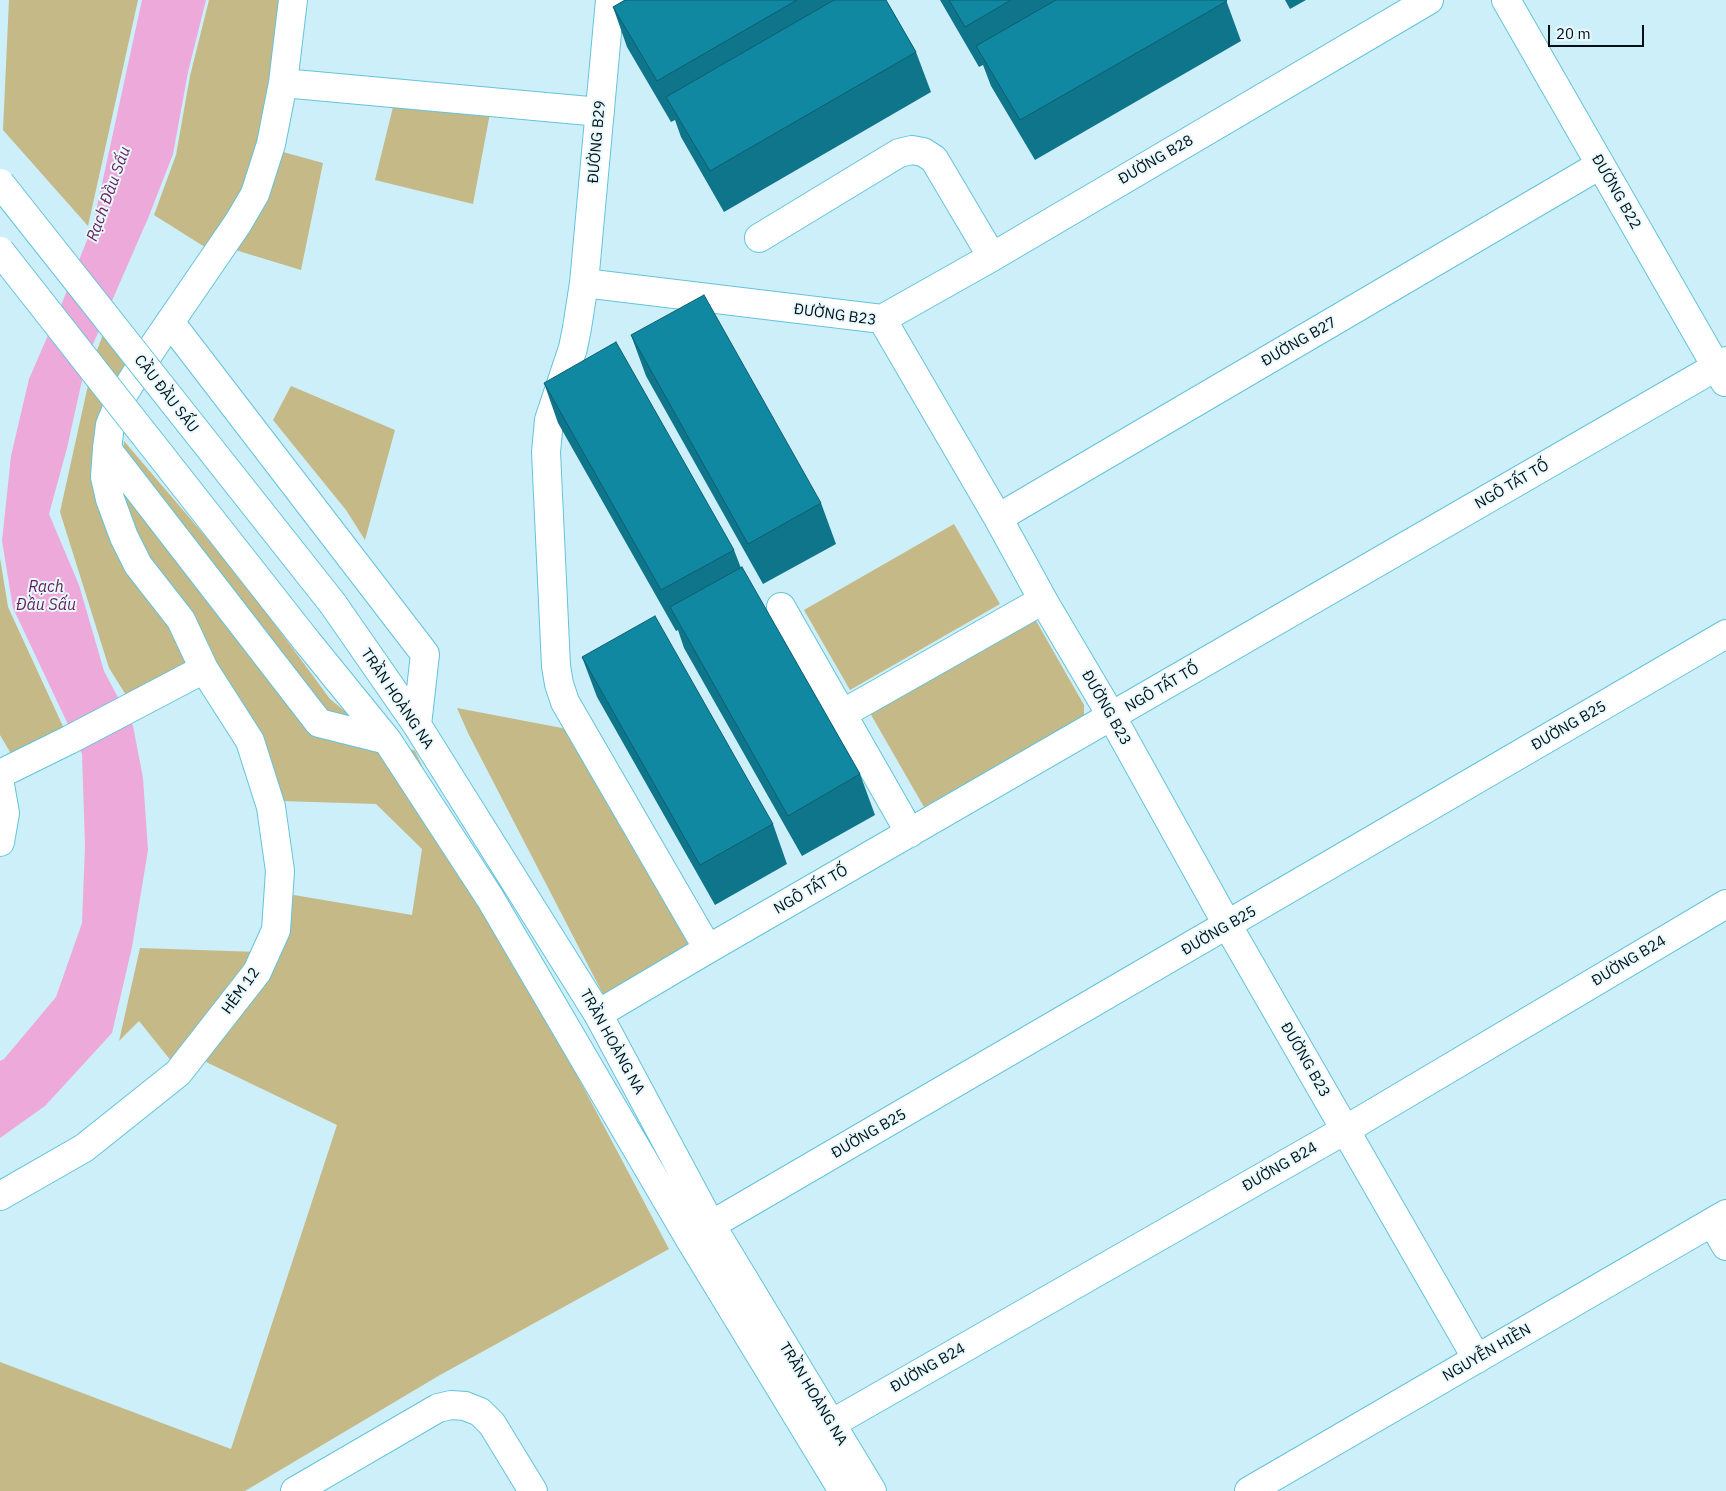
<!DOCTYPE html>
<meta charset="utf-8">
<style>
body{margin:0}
#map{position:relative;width:1726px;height:1491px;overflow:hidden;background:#cdeff9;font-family:"IBM Plex Sans",sans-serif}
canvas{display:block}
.scale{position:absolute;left:1548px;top:25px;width:96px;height:22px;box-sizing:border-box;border:2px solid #001015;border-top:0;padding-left:6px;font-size:15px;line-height:18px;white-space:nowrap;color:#001015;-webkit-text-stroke:4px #e8f9fe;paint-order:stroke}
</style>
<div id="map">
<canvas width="1726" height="1491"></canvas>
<div class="scale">20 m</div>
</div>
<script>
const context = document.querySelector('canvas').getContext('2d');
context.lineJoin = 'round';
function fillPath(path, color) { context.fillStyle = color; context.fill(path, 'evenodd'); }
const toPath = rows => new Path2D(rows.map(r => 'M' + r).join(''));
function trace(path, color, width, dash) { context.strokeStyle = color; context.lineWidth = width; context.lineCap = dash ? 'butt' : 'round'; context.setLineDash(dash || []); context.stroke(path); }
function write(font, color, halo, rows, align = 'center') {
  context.font = font + ' "IBM Plex Sans",sans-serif'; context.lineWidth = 4; context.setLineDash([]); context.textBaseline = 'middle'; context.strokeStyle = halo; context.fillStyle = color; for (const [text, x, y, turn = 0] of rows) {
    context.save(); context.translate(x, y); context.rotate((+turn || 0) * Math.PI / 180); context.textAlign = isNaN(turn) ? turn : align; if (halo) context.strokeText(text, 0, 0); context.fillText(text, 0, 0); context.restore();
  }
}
const green = toPath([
 [9,0,138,0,88,226,3,130],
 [209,0,284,0,259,161,208,249,154,215,176,155,190,76],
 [394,103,490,113,473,204,375,180],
 [283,152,323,163,301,270,232,249],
 [104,332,133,365,98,474,191,662,126,695,109,668,60,512,94,358],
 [291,386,395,430,365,540,346,510,273,420],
 [124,441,240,577,330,699,372,734,415,751,500,930,669,1249,440,1375,245,1491,0,1491,0,1362,231,1449,337,1125,202,1060,288,894,412,915,422,849,376,804,281,801,148,558,120,493],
 [954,524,1000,604,850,690,804,610],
 [0,558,8,607,66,733,13,757,0,735],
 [1035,619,1084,705,1084,715,1079,719,924,807,870,713],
 [457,708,567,729,692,942,604,996,468,733],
 [140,948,259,952,176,1067,139,1021,119,1041]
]);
const water = toPath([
 [142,0,206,0,188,72,173,154,149,216,87,358,67,448,49,514,79,585,104,671,133,726,143,778,148,850,132,947,112,1033,45,1106,0,1138,0,1061,4,1059,56,997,82,923,85,846,82,754,13,608,2,541,11,456,29,379,62,303,93,225]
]);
const minor = toPath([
 [610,0,584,283,577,328,573,348,549,420,546,452,556,666,559,684,565,702,708,949],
 [1506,0,1725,382],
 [283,83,600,112],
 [759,238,899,153,912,150,923,152,934,159,992,257],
 [584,283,882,319,998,518,1043,600,1112,717,1228,926,1477,1359],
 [882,319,992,257,1429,0],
 [998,518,1600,165],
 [781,607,910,833],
 [842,714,1043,600],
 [0,774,69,740,204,669],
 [0,785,5,813,0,842],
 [598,1014,708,949,1726,361],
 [0,1196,84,1148,178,1073,257,972,276,930,280,871,271,807,250,741,204,669,181,620,138,565,124,537,110,499,105,477,107,449,110,425,121,398,153,347,238,223,255,194,271,144,283,83,293,0],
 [1712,1222,1726,1246],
 [711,1225,1726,634],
 [831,1424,1345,1130,1726,904],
 [295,1491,438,1408,451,1405,465,1406,480,1412,492,1424,533,1491],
 [1249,1491,1726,1214]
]);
const major = toPath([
 [170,322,425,654,417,725],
 [107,449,319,723,387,740],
 [333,604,417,725,598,1014,711,1225,872,1491],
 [305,639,387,740,490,898,689,1238,843,1491]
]);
const majorBridge = toPath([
 [0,183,333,604],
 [0,251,305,639]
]);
const wall = toPath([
 [625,0,886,0,916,52,931,92,724,212,681,137,675,120,671,122,627,47,613,7],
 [940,0,1226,0,1241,41,1035,160,991,86,983,65,979,67],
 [1285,0,1306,0,1290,9],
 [631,335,821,503,836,544,763,584,646,376],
 [544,383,734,550,741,568,860,774,875,815,802,856,684,648,678,630,676,631,558,423],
 [582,657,773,824,787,864,715,905,597,697]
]);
const building = toPath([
 [625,0,797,0,657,81,613,7,625,0],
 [834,0,886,0,916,52,710,171,666,97,834,0],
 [949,0,1011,0,965,27,949,0],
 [1056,0,1226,0,1227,1,1020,120,976,46,1056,0],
 [704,295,821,503,748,544,631,335,704,295],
 [616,342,734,550,661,590,544,383,616,342],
 [742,567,860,774,788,816,670,607,742,567],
 [655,616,773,824,700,865,582,657,655,616]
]);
const streetNames = [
 ["ĐƯỜNG B29",597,142,-85],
 ["ĐƯỜNG B28",1156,160,-30],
 ["ĐƯỜNG B22",1616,192,60],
 ["ĐƯỜNG B23",835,315,8],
 ["ĐƯỜNG B27",1299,342,-30],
 ["CẦU ĐẦU SẤU",166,394,52],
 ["NGÔ TẤT TỐ",1512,485,-30],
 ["NGÔ TẤT TỐ",1162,688,-30],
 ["TRẦN HOÀNG NA",397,699,56],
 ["ĐƯỜNG B23",1106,708,60],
 ["ĐƯỜNG B25",1569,726,-30],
 ["NGÔ TẤT TỐ",811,890,-30],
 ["ĐƯỜNG B25",1219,931,-30],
 ["ĐƯỜNG B24",1629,961,-31],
 ["HẺM 12",241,991,-54],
 ["TRẦN HOÀNG NA",612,1042,61],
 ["ĐƯỜNG B23",1305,1060,60],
 ["ĐƯỜNG B25",869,1134,-30],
 ["ĐƯỜNG B24",1280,1167,-30],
 ["NGUYỄN HIỀN",1487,1353,-30],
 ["ĐƯỜNG B24",928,1368,-30],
 ["TRẦN HOÀNG NA",813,1394,59]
];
const waterNames = [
 ["Rạch Đầu Sấu",109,194,-70],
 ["Rạch",46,587],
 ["Đầu Sấu",46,605]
];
fillPath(green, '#c4b987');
fillPath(water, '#eda9da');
trace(minor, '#64c3db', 30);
trace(major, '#64c3db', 30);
trace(minor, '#fff', 28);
trace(major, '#fff', 28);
trace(majorBridge, '#64c3db', 30, []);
trace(majorBridge, '#fff', 28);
fillPath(wall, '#0f758a');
fillPath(building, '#1188a1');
trace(building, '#0c5f71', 1);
write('15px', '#001015', '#e8f9fe', streetNames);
write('italic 16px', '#691c59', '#e8f9fe', waterNames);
</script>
